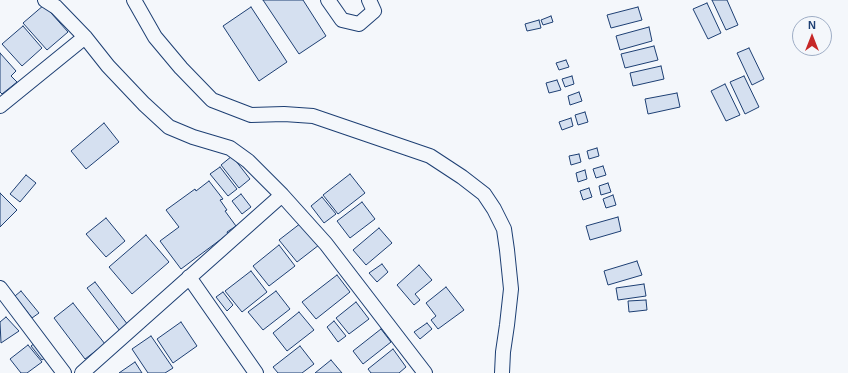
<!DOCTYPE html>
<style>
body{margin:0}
#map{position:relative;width:848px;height:373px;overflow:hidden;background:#f4f7fb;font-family:Arial,sans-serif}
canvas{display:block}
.north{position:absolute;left:792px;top:16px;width:40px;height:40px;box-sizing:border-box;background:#f4f7fb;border:1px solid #9eadc5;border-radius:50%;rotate:0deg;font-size:11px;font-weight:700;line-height:16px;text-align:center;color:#1d3f73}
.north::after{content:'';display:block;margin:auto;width:14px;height:18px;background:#c62828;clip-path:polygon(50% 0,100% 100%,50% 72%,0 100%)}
</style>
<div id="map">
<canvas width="848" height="373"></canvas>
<div class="north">N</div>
</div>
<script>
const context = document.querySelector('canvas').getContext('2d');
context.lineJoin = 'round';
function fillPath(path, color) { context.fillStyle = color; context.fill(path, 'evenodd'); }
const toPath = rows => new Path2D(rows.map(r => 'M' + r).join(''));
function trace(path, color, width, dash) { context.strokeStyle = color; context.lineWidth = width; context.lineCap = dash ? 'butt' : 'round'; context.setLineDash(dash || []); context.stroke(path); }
const building = toPath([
 [263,0,303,0,326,36,299,54,263,0],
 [712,0,727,0,738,25,726,30,712,0],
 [707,3,721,33,708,39,693,9,707,3],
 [44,5,68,32,47,50,23,23,44,5],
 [251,7,287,62,259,81,223,26,251,7],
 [638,7,642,20,611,28,607,15,638,7],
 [551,16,553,22,543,25,541,20,551,16],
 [539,20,541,28,527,31,525,24,539,20],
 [23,26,42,48,22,66,2,44,23,26],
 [649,27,652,41,620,50,616,36,649,27],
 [654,46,658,60,625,68,621,54,654,46],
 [749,48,764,79,752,85,737,53,749,48],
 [0,53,16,71,11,76,17,82,2,94,0,92,0,53],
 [566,60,569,67,559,70,556,63,566,60],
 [661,66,664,79,633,86,630,73,661,66],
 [572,76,574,84,565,87,562,79,572,76],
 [744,76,759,107,745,114,730,82,744,76],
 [557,80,561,90,549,93,546,83,557,80],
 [725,84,740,115,726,121,711,91,725,84],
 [579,92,582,101,570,105,568,96,579,92],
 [677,93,680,107,648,114,645,99,677,93],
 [585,112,588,122,578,125,575,115,585,112],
 [571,118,573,126,562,130,559,122,571,118],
 [104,123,119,142,86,169,71,151,104,123],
 [597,148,599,156,589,159,587,151,597,148],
 [579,154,581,162,571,165,569,156,579,154],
 [232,156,250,179,239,188,221,165,232,156],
 [603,166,606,175,596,178,593,169,603,166],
 [220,167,237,189,228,196,210,174,220,167],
 [585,170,587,179,578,182,576,173,585,170],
 [350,174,365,193,338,214,323,195,350,174],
 [26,175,36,183,20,202,10,194,26,175],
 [209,181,223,199,220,200,227,210,225,211,236,226,227,232,228,234,181,269,160,241,179,227,166,210,195,189,196,191,209,181],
 [608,183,611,192,601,195,599,186,608,183],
 [589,188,592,197,583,200,580,191,589,188],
 [0,193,17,210,0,227,0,193],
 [241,194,251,207,242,214,232,201,241,194],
 [613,195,616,205,606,208,603,199,613,195],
 [322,197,336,214,324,223,311,206,322,197],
 [362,202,375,219,350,238,337,221,362,202],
 [618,217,621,231,590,240,586,226,618,217],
 [106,218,125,241,106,257,86,234,106,218],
 [301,223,319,245,297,262,279,240,301,223],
 [379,228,392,243,366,265,353,250,379,228],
 [146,235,169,262,132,294,109,267,146,235],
 [279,245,295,266,269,286,253,266,279,245],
 [637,261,642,275,608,285,604,271,637,261],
 [382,264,388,272,377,282,369,273,382,264],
 [419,265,432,280,415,294,420,300,414,305,397,285,419,265],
 [251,271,267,292,242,312,225,291,251,271],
 [337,275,350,292,316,319,302,302,337,275],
 [95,282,128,325,120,331,87,288,95,282],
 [644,284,646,296,618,300,616,288,644,284],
 [446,287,464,310,438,329,431,320,436,316,426,303,446,287],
 [21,291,39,313,32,318,15,296,21,291],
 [276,291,290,309,263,330,248,312,276,291],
 [223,292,233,305,227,311,216,297,223,292],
 [646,300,647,310,629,312,628,301,646,300],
 [356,302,369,319,349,334,336,318,356,302],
 [73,303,105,344,85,359,54,318,73,303],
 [299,312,314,330,287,351,273,333,299,312],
 [6,317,19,331,1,343,0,322,6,317],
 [334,321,346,336,338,342,327,327,334,321],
 [181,322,197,346,173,363,157,339,181,322],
 [427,323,432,329,420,339,414,332,427,323],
 [381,329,391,342,363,364,353,351,381,329],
 [151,336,173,368,165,373,148,373,132,349,151,336],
 [35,343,46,357,42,360,31,346,35,343],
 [28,345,42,362,27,373,21,373,10,359,28,345],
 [300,346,314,364,302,373,278,373,273,367,300,346],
 [393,349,406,367,399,373,371,373,368,369,393,349],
 [331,360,342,373,315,373,331,360],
 [135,362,142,373,119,373,135,362]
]);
const street = toPath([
 [45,0,56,7,85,37,108,66,144,104,169,127,193,137,230,148,248,161,282,195,326,244,425,373],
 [134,0,155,37,181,68,212,100,251,115,284,114,313,116,392,143,430,156,462,177,484,194,494,209,504,229,507,250,511,289,507,325,503,352,502,373],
 [328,0,342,20,359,24,374,11,369,0],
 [0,106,85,37],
 [189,277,256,373],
 [0,288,64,373],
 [82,373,282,195]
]);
fillPath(building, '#d5e0f0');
trace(building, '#1d3f73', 1);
trace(street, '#1d3f73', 16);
trace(street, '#f4f7fb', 14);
</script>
